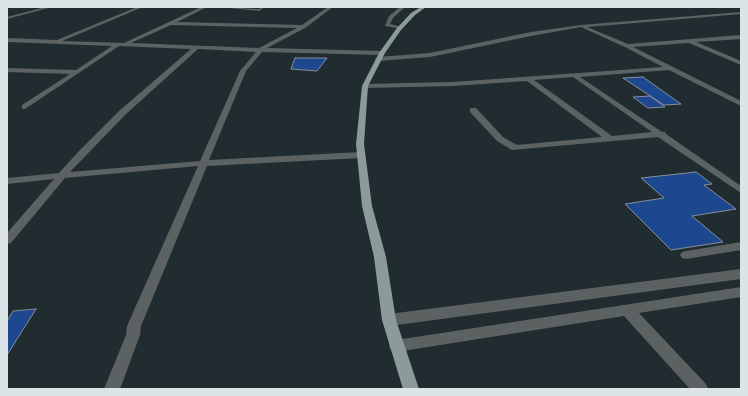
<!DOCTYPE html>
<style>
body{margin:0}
#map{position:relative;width:748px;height:396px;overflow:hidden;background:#212c31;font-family:Mulish,sans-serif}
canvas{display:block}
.frame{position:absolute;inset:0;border:8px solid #dde4e7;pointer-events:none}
</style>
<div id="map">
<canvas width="748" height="396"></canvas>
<div class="frame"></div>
</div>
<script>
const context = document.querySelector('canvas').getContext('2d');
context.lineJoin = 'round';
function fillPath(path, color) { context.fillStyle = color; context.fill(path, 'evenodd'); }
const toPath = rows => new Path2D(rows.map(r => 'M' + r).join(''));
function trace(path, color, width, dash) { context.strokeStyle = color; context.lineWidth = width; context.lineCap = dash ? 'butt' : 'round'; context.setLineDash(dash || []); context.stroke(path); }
const building = toPath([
 [295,58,327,58,317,71,291,69,295,58],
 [643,77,681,104,664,105,623,78,643,77],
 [650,96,665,107,648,108,633,97,650,96],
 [696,172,712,184,704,185,736,209,692,216,723,242,671,250,625,204,664,198,641,178,696,172],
 [36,309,7,355,7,321,13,311,36,309]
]);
const minor = toPath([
 [45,7,52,7,7,19,7,17,45,7],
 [137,7,143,7,62,41,124,43,201,7,207,7,177,22,302,25,328,7,333,7,305,28,267,48,382,51,385,53,382,55,262,52,246,71,209,160,361,152,365,155,361,158,207,166,141,326,140,335,120,389,104,389,126,335,127,326,198,166,65,178,11,243,7,244,7,233,54,179,7,184,7,178,59,173,78,152,119,111,191,49,119,46,25,109,22,109,22,105,70,74,7,72,7,68,76,70,112,46,7,42,7,38,57,40,137,7],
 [171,25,297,28,259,48,131,43,171,25],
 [198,49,256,52,240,71,200,161,70,172,125,115,198,49],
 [220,7,258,9,265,7,259,11,220,7],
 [400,7,405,7,393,18,390,24,402,27,402,29,385,26,389,16,400,7],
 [741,12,741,14,587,27,628,44,741,35,741,39,696,42,741,61,741,65,689,43,633,47,741,101,741,106,669,70,580,77,662,132,665,132,666,134,741,186,741,193,658,137,512,150,497,141,470,112,470,108,476,108,503,137,517,145,602,137,527,81,453,86,365,88,362,86,365,84,453,82,663,67,625,47,581,27,531,36,430,57,378,61,375,59,378,57,430,53,531,32,581,25,741,12],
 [573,77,652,132,612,136,534,80,573,77],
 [741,242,741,250,686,259,682,258,680,255,682,252,686,251,741,242],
 [741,269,741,279,389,326,384,324,382,320,384,316,389,314,741,269],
 [741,287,741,297,639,313,706,384,708,389,690,389,624,316,396,352,391,351,389,346,391,341,396,340,741,287]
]);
const major = toPath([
 [421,7,426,7,415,15,401,30,385,53,368,86,364,144,372,206,386,257,396,320,419,389,403,389,382,320,374,257,362,206,356,144,362,86,379,53,397,28,411,13,421,7]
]);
fillPath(building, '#1d488f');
trace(building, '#888f99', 1);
fillPath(minor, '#5c6262');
fillPath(major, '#8c9a9a');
</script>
